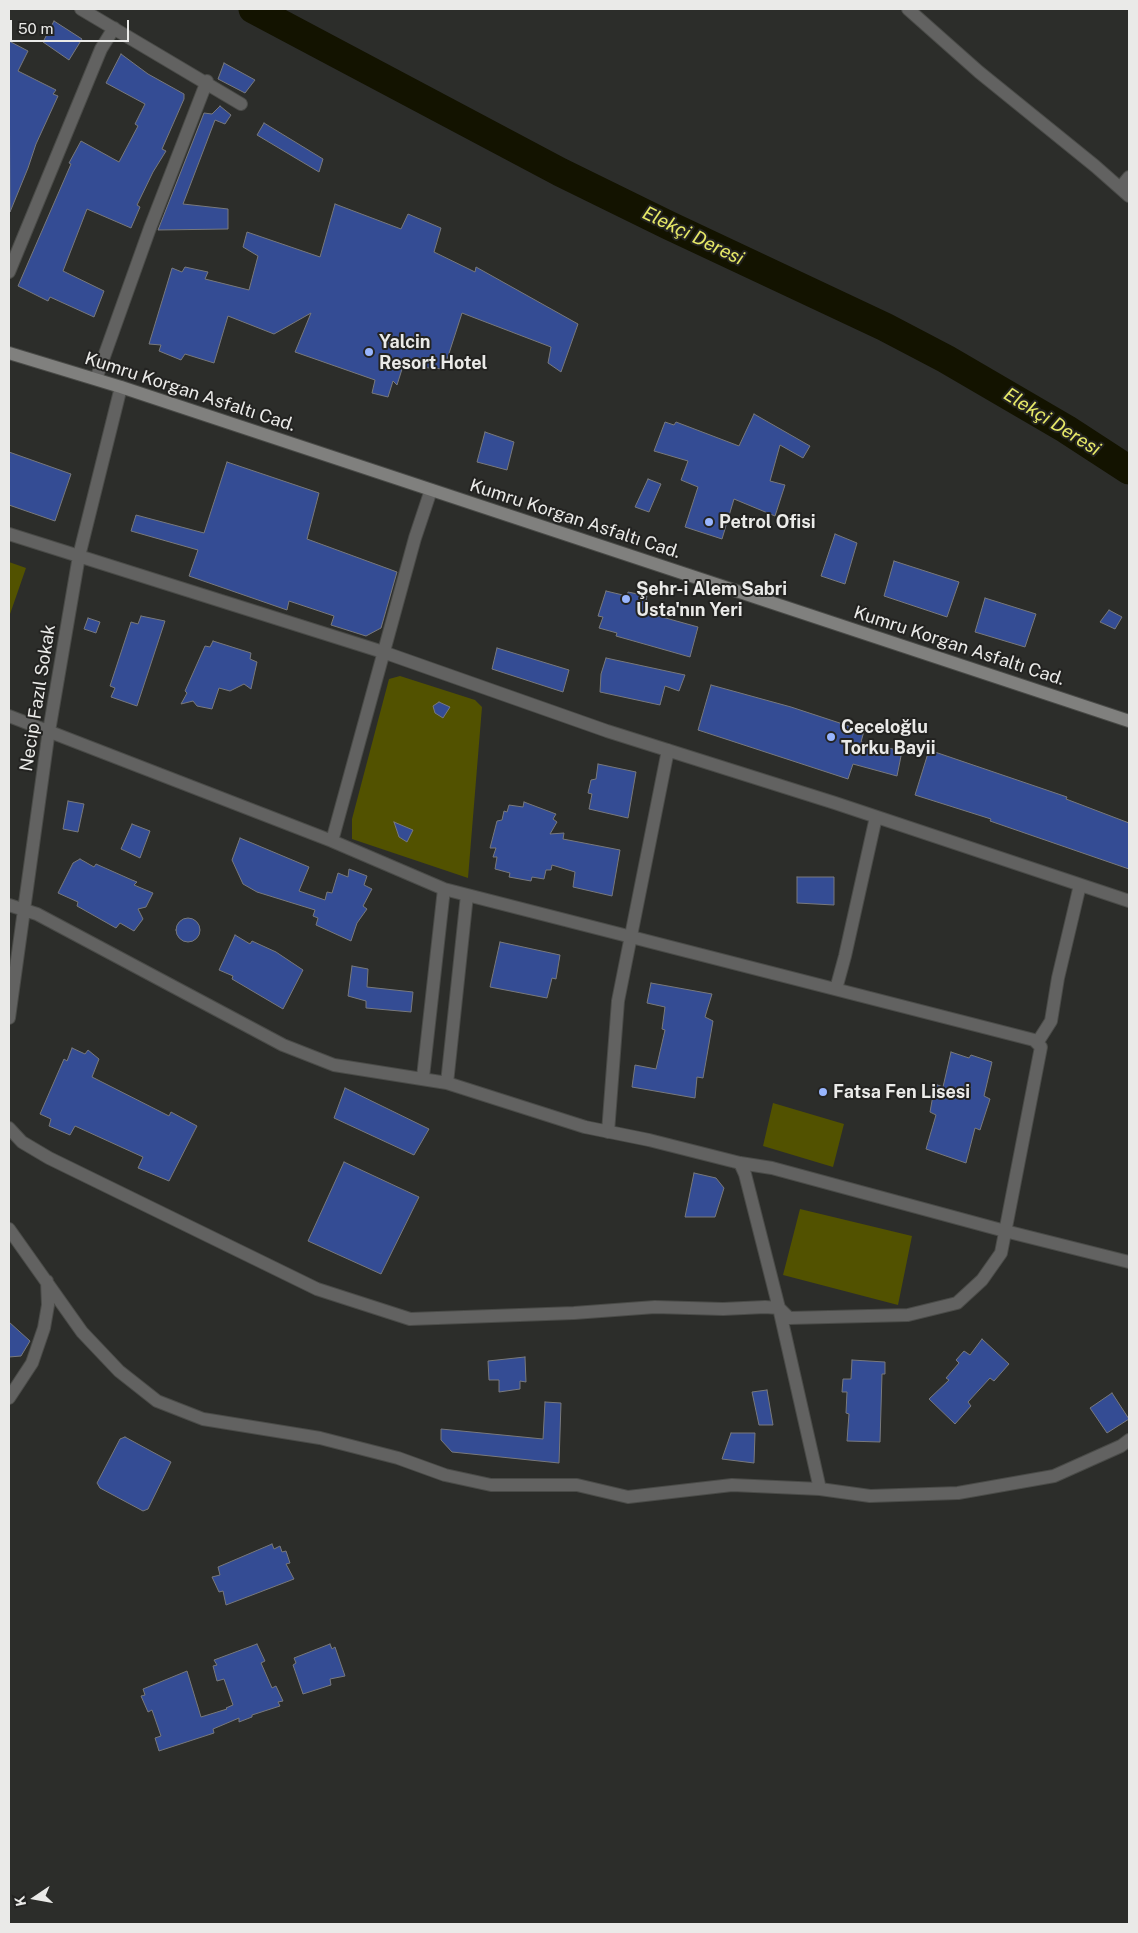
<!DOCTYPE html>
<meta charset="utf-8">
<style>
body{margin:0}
#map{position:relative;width:1138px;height:1933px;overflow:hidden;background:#2c2d2a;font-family:"Public Sans",sans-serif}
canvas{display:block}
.frame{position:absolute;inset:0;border:10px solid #eaeae8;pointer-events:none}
.north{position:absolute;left:10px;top:1873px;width:50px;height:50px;-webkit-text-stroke:4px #232321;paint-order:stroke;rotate:258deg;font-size:14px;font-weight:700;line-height:20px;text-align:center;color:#eaeae8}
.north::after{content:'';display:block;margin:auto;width:18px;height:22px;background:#eaeae8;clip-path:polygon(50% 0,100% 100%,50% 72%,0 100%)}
.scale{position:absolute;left:10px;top:20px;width:119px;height:22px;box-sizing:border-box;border:2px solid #eaeae8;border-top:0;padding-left:6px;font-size:15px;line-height:18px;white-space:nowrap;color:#eaeae8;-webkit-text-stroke:4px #232321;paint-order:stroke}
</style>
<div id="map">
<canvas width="1138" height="1933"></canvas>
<div class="frame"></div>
<div class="north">K</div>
<div class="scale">50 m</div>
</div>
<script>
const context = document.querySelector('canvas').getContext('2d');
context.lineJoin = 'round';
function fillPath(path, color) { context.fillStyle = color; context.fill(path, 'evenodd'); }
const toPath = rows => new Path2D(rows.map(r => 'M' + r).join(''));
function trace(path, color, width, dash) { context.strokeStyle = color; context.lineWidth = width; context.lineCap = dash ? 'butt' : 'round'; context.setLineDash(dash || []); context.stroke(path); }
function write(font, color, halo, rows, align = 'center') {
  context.font = font + ' "Public Sans",sans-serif'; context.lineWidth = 4; context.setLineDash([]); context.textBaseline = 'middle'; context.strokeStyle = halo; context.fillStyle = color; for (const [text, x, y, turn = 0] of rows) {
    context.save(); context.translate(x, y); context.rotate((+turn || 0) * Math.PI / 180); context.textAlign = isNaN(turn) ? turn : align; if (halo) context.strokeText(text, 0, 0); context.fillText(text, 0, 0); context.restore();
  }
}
const green = toPath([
 [9,562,26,568,9,617],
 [400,676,475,700,482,707,468,878,352,839,352,819,389,679],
 [773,1103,844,1124,833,1167,763,1146],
 [800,1209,912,1236,898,1305,783,1275]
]);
const river = toPath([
 [253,9,560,172,668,225,885,327,946,359,1066,429,1129,470]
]);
const building = toPath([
 [54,21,82,39,69,60,43,42,54,21],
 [9,41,28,51,18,71,56,90,53,94,58,96,36,144,28,168,10,212,9,41],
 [121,54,148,74,184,94,184,99,162,149,166,151,153,172,137,205,140,207,131,228,87,209,63,271,104,291,94,317,50,297,48,301,18,286,71,164,69,163,81,141,119,162,138,126,135,124,145,104,106,83,121,54],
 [224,63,255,80,245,93,218,79,224,63],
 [220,106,231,115,225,124,215,120,183,204,228,209,228,229,158,230,204,113,212,114,220,106],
 [264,123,323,159,319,172,257,135,264,123],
 [335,204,401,229,408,214,441,228,434,252,475,272,476,267,578,324,561,372,548,363,551,347,462,313,444,369,403,366,397,385,393,381,388,397,372,393,375,380,295,352,311,313,274,334,228,316,214,363,185,354,181,360,159,351,161,345,149,344,172,268,182,272,185,267,208,272,205,279,249,290,258,256,243,247,247,232,320,257,335,204],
 [754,414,810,446,803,458,780,445,770,481,785,485,775,516,734,499,722,539,685,527,698,487,681,480,688,461,654,451,665,422,674,425,676,422,739,446,754,414],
 [485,432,514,442,507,470,477,462,485,432],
 [9,452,71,474,55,521,9,505,9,452],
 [227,462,319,493,307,539,397,572,381,628,366,636,331,625,334,616,289,601,287,610,189,576,198,550,131,531,136,515,204,533,227,462],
 [648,479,661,484,649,512,635,507,648,479],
 [835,534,857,543,845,584,821,576,835,534],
 [894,561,959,582,947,617,884,596,894,561],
 [606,591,627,596,628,592,647,596,644,612,698,627,690,657,616,636,617,633,599,628,603,617,598,616,606,591],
 [985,598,1036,614,1025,647,975,632,985,598],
 [1109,610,1122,617,1115,629,1100,622,1109,610],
 [141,616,165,621,137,706,111,697,115,688,110,686,131,622,138,624,141,616],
 [88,618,100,622,96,633,84,629,88,618],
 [213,641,251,653,250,659,257,662,251,689,244,684,230,691,219,688,212,709,197,706,193,701,181,704,187,693,185,691,205,646,210,647,213,641],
 [497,648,569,670,563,692,492,669,497,648],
 [606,658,685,675,679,691,665,686,660,705,600,692,601,674,606,658],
 [711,685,791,707,864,731,861,742,902,751,897,776,853,764,848,779,698,730,711,685],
 [439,702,450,707,443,718,435,713,433,706,439,702],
 [929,750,1067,797,1066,799,1129,823,1129,869,990,821,991,819,915,795,929,750],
 [598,764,636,772,628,818,589,809,592,794,588,793,591,780,596,779,598,764],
 [68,801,84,804,78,832,63,829,68,801],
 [524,802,556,814,553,819,557,822,550,834,564,833,563,839,620,850,612,896,573,887,575,872,552,865,551,870,546,870,544,879,532,877,531,881,509,877,510,873,495,869,497,857,493,857,496,848,490,848,497,821,502,820,504,811,507,812,509,805,523,807,524,802],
 [394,822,413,830,407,842,399,837,394,822],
 [132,824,150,831,140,858,121,849,132,824],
 [240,838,309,867,299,891,325,900,327,892,332,893,338,873,348,877,349,869,367,876,364,885,372,889,363,906,367,909,357,923,351,941,316,925,318,918,313,916,315,910,257,892,243,884,232,860,240,838],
 [80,859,94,867,96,864,132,880,137,882,134,885,153,893,146,907,138,909,143,919,134,931,120,923,116,928,77,906,78,902,58,893,73,863,80,859],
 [797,877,834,877,834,905,797,903,797,877],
 '176 930a12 12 0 1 1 24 0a12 12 0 1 1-24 0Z',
 [235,935,250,944,252,941,276,952,303,970,283,1009,232,979,233,976,219,970,235,935],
 [500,942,560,955,556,979,552,978,547,998,490,987,500,942],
 [352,966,368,969,367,987,413,992,411,1012,366,1008,366,1001,348,996,352,966],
 [651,983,712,994,705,1017,713,1021,703,1078,697,1077,695,1098,632,1087,635,1065,656,1069,665,1030,662,1029,665,1007,647,1003,651,983],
 [72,1048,85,1054,88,1050,99,1059,92,1077,169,1116,171,1112,197,1126,169,1181,138,1168,143,1157,75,1126,70,1135,49,1126,51,1119,40,1114,64,1059,67,1061,72,1048],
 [951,1052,969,1058,971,1055,992,1062,984,1096,990,1099,980,1130,975,1128,966,1163,926,1149,936,1115,930,1112,935,1084,943,1087,951,1052],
 [345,1088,429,1129,414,1155,334,1118,345,1088],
 [344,1162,419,1197,381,1274,308,1241,344,1162],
 [694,1173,716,1178,724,1188,715,1217,685,1217,694,1173],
 [9,1322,30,1341,21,1356,9,1357,9,1322],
 [982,1339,1009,1364,994,1381,990,1378,968,1402,971,1406,955,1424,929,1399,949,1380,946,1378,959,1363,956,1360,964,1351,970,1355,982,1339],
 [525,1357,526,1382,520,1381,520,1389,499,1392,499,1380,489,1380,488,1361,525,1357],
 [852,1360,885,1362,885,1374,882,1374,880,1442,847,1441,849,1414,846,1413,847,1392,842,1392,843,1379,851,1379,852,1360],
 [767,1390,773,1425,759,1425,752,1392,767,1390],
 [1112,1393,1129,1419,1107,1433,1090,1408,1112,1393],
 [545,1402,561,1403,559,1463,452,1452,441,1440,441,1429,543,1439,545,1402],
 [731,1433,755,1433,754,1463,722,1459,731,1433],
 [125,1437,171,1462,148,1509,143,1511,100,1488,97,1483,120,1439,125,1437],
 [272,1544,274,1549,280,1546,282,1552,286,1551,290,1563,286,1564,294,1579,226,1605,223,1591,219,1592,212,1577,220,1575,218,1567,272,1544],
 [257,1644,265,1661,261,1663,272,1688,276,1686,283,1701,278,1702,280,1706,252,1715,252,1717,239,1722,239,1718,213,1729,214,1733,159,1751,155,1738,161,1736,152,1710,148,1712,141,1696,145,1695,143,1689,187,1671,201,1717,227,1709,226,1708,233,1705,224,1679,217,1681,213,1666,217,1665,214,1660,257,1644],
 [330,1644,332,1649,335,1647,345,1676,330,1679,331,1685,303,1694,293,1665,296,1663,294,1658,330,1644]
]);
const minor = toPath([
 [81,9,241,104],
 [908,9,979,72,1095,166,1129,196],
 [1120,188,1129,177],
 [9,272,101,49,114,28],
 [96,379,150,228,207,81],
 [9,534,383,652,607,731,835,803,1129,901],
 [9,716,332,841,444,889,1034,1040,1041,1047,1001,1253,982,1280,957,1303,908,1315,789,1318,779,1308,765,1307,723,1309,655,1307,574,1313,410,1319,317,1289,49,1158,22,1142,9,1128],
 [332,841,415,538,431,490],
 [9,905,37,914,283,1045,334,1065,447,1083,585,1127,649,1140,740,1163,772,1168,1005,1231,1129,1262],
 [836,989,845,956,876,817],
 [9,1018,48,737,79,556,121,387],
 [1037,1043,1051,1021,1058,978,1080,885],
 [423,1077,444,889],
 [447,1083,467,895],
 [608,1132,618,1001,668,750],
 [740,1163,745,1174,779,1308,820,1489],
 [9,1229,82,1332,119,1371,157,1401,203,1419,320,1438,398,1458,445,1475,491,1485,577,1485,628,1497,732,1485,820,1489,870,1496,958,1493,1054,1476,1121,1446,1129,1440],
 [9,1398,32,1363,44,1328,48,1305,47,1281]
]);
const secondary = toPath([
 [9,353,121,387,1129,721]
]);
const markers = [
 [369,352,5,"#98b5fd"],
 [709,522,5,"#98b5fd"],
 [626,599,5,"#98b5fd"],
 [831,737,5,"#98b5fd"],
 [823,1092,5,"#98b5fd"]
];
const poiNames = [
 ["Yalcin",379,342],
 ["Resort Hotel",379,363],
 ["Petrol Ofisi",719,522],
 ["Şehr-i Alem Sabri",636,589],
 ["Usta'nın Yeri",636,610],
 ["Ceceloğlu",841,727],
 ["Torku Bayii",841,748],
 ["Fatsa Fen Lisesi",833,1092]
];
const streetNames = [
 ["Kumru Korgan Asfaltı Cad.",190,392,18],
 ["Kumru Korgan Asfaltı Cad.",575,519,18],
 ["Kumru Korgan Asfaltı Cad.",959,646,18],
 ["Necip Fazıl Sokak",38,698,-81]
];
const waterNames = [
 ["Elekçi Deresi",693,236,26],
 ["Elekçi Deresi",1052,422,32]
];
fillPath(green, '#525200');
trace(river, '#131300', 29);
fillPath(building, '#344c94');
trace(building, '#78797c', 1);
trace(minor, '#4a4b48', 14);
trace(secondary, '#4a4b48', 14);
trace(minor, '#626261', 12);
trace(secondary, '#80807e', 12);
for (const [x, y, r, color] of markers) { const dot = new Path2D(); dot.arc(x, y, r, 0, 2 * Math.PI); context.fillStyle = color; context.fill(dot); trace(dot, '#232321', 2); }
write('bold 18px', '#eaeae8', '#232321', poiNames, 'left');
write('18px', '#eaeae8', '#232321', streetNames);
write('italic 19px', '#e7e967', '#232321', waterNames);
</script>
